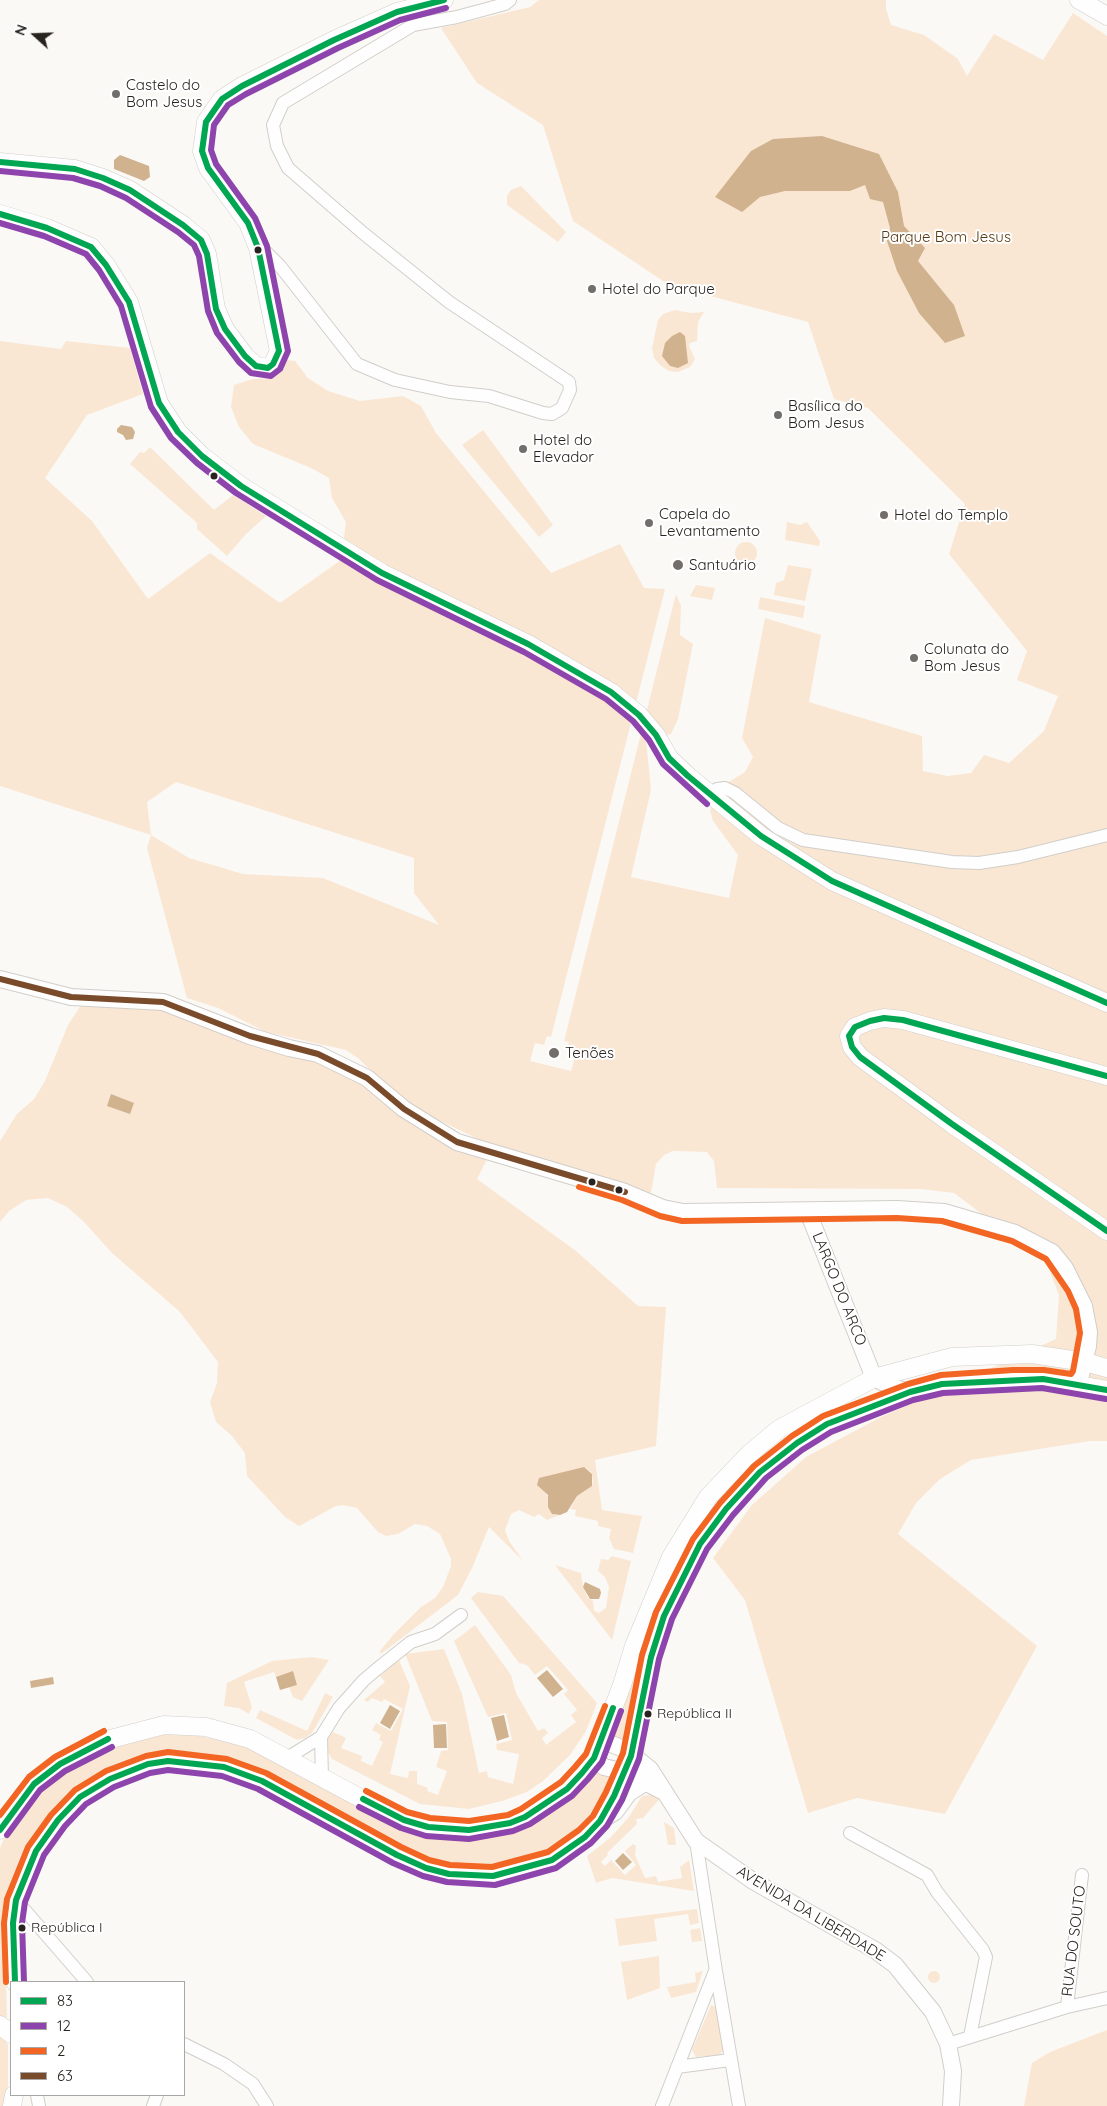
<!DOCTYPE html>
<meta charset="utf-8">
<style>
body{margin:0}
#map{position:relative;width:1107px;height:2106px;overflow:hidden;background:#fbf9f6;font-family:Quicksand,sans-serif}
canvas{display:block}
.legend{position:absolute;left:10px;top:1981px;width:175px;height:115px;box-sizing:border-box;background:#fff;border:1px solid #a9a7a5;margin:0;padding:6px 9px;list-style:none;font-size:15px;color:#28231e}
.legend li{display:flex;align-items:center;gap:10px;height:25px}
.legend b{width:25px;border:1px solid #a9a7a5}
.north{position:absolute;left:10px;top:10px;width:50px;height:50px;-webkit-text-stroke:4px #fff;paint-order:stroke;rotate:290deg;font-size:14px;font-weight:700;line-height:20px;text-align:center;color:#28231e}
.north::after{content:'';display:block;margin:auto;width:18px;height:22px;background:#28231e;clip-path:polygon(50% 0,100% 100%,50% 72%,0 100%)}
</style>
<div id="map">
<canvas width="1107" height="2106"></canvas>
<ul class="legend">
<li><b style="height:6px;background:#00a651"></b>83</li>
<li><b style="height:6px;background:#8e44ad"></b>12</li>
<li><b style="height:6px;background:#f26522"></b>2</li>
<li><b style="height:6px;background:#7a4b2a"></b>63</li>
</ul>
<div class="north">N</div>
</div>
<script>
const context = document.querySelector('canvas').getContext('2d');
context.lineJoin = 'round';
function fillPath(path, color) { context.fillStyle = color; context.fill(path, 'evenodd'); }
const toPath = rows => new Path2D(rows.map(r => 'M' + r).join(''));
function trace(path, color, width, dash) { context.strokeStyle = color; context.lineWidth = width; context.lineCap = dash ? 'butt' : 'round'; context.setLineDash(dash || []); context.stroke(path); }
function write(font, color, halo, rows, align = 'center') {
  context.font = font + ' Quicksand,sans-serif'; context.lineWidth = 4; context.setLineDash([]); context.textBaseline = 'middle'; context.strokeStyle = halo; context.fillStyle = color; for (const [text, x, y, turn = 0] of rows) {
    context.save(); context.translate(x, y); context.rotate((+turn || 0) * Math.PI / 180); context.textAlign = isNaN(turn) ? turn : align; if (halo) context.strokeText(text, 0, 0); context.fillText(text, 0, 0); context.restore();
  }
}
const green = toPath([
 [539,0,886,0,886,9,891,25,924,35,958,59,967,76,994,34,1043,60,1073,13,1107,36,1107,1441,1090,1441,971,1460,940,1479,916,1503,898,1534,1037,1646,945,1814,857,1798,808,1813,745,1600,713,1558,752,1505,806,1457,879,1418,1056,1339,1059,1295,1046,1262,954,1193,921,1189,717,1188,714,1161,707,1152,673,1151,664,1155,656,1164,651,1193,512,1154,476,1138,424,1113,381,1081,359,1059,346,1050,266,1032,218,1008,187,998,147,848,151,835,0,786,0,341,61,349,66,341,130,348,143,394,87,415,45,478,92,521,148,599,210,553,280,603,341,560,346,522,332,498,329,478,311,468,253,444,239,427,231,407,234,385,253,379,274,378,285,360,295,361,308,378,328,391,360,401,403,396,421,406,436,433,551,573,620,544,644,588,665,589,551,1037,547,1036,544,1045,535,1043,530,1061,571,1071,576,1053,566,1050,569,1042,564,1041,676,594,681,606,680,635,693,644,678,719,671,734,646,740,651,790,631,877,729,898,738,855,713,821,710,810,724,785,745,772,753,757,742,738,765,618,821,635,809,702,922,736,923,771,948,776,971,773,984,755,1009,763,1044,731,1058,696,1017,680,1027,651,949,554,965,504,868,408,834,399,808,322,669,285,573,221,543,125,477,83,441,28,530,7],
 [176,782,414,858,414,893,439,925,323,878,243,874,189,858,151,835,147,802],
 [521,186,566,232,558,242,507,205,507,196,511,190],
 [675,310,691,313,704,312,698,322,697,341,690,343,689,346,695,359,690,367,678,372,669,371,661,366,654,358,652,348,658,320,663,314],
 [483,430,553,525,539,537,462,445],
 [150,447,214,510,233,495,266,516,246,534,227,556,197,529,197,523,130,464,140,452,144,453],
 [787,522,800,525,807,522,820,541,819,546,785,540],
 '735 553a11 11 0 1 1 22 0a11 11 0 1 1-22 0Z',
 [788,565,812,569,805,601,774,595,776,583,784,580],
 [696,585,715,588,712,600,690,596],
 [760,597,805,606,803,618,758,609],
 [83,1002,170,1010,352,1075,441,1142,463,1152,487,1159,477,1179,576,1251,638,1306,666,1307,656,1446,595,1460,602,1510,642,1516,633,1553,614,1549,609,1538,611,1529,598,1526,598,1521,575,1516,576,1510,570,1509,577,1496,592,1486,593,1480,591,1472,584,1467,545,1492,549,1499,548,1507,555,1515,560,1515,547,1520,539,1514,534,1517,519,1510,511,1514,505,1530,509,1541,524,1562,489,1527,472,1568,458,1595,381,1654,380,1651,393,1635,421,1607,435,1598,443,1587,451,1566,451,1559,440,1534,427,1526,415,1524,398,1534,386,1536,378,1532,357,1508,343,1505,336,1506,299,1526,285,1517,247,1476,245,1453,232,1436,216,1422,210,1402,217,1383,218,1362,180,1312,112,1253,83,1221,67,1207,48,1198,26,1200,9,1211,0,1222,0,1141,17,1114,34,1099,45,1081,68,1025],
 [612,1556,631,1561,612,1640,555,1565,581,1573,583,1587,588,1598,593,1601,594,1611,599,1613,606,1608,609,1587,605,1577,598,1571,601,1559,608,1560],
 [478,1592,503,1596,597,1703,586,1731,570,1755,543,1781,527,1792,502,1801,469,1809,420,1804,332,1759,326,1749,327,1740,333,1732,346,1738,341,1748,362,1756,361,1761,372,1766,383,1742,379,1740,381,1735,372,1730,376,1723,391,1731,403,1709,384,1699,382,1702,372,1698,368,1702,364,1700,385,1682,380,1676,399,1660,410,1686,390,1774,408,1778,409,1771,417,1771,417,1784,428,1788,427,1791,438,1795,447,1771,436,1767,441,1751,448,1750,447,1722,432,1721,405,1654,444,1649,462,1694,479,1773,487,1771,488,1777,513,1784,519,1754,497,1750,496,1744,512,1740,506,1713,488,1717,454,1641,475,1625,511,1675,516,1693,538,1731,544,1728,548,1733,542,1738,546,1745,576,1722,571,1715,577,1710,564,1694,568,1690,547,1666,535,1675,527,1665,519,1663,471,1598],
 [312,1657,329,1660,302,1701,293,1697,289,1687,297,1685,293,1672,276,1677,274,1672,244,1682,252,1707,249,1714,239,1708,224,1706,227,1683,272,1661],
 [637,1659,643,1661,626,1742,611,1737],
 [325,1693,333,1697,312,1733,305,1738,297,1740,256,1718,260,1710,307,1731],
 [163,1734,190,1734,239,1744,270,1758,374,1815,491,1833,596,1769,615,1776,597,1810,580,1830,554,1847,529,1859,493,1869,451,1867,426,1860,392,1845,257,1771,233,1760,211,1755,176,1752,131,1761,100,1774,70,1793,47,1817,20,1858,7,1892,4,1909,7,2022,0,2017,0,1848,6,1834,18,1814,39,1789,64,1770,116,1744],
 [660,1793,662,1796,643,1818,636,1819,637,1824,607,1853,608,1855,601,1862,605,1866,611,1860,625,1875,636,1865,625,1851,633,1844,636,1846,635,1855,645,1878,656,1876,658,1882,682,1878,680,1867,689,1860,694,1891,612,1878,596,1883,587,1856,611,1837,629,1817,642,1796],
 [664,1822,674,1828,676,1845,668,1845],
 [697,1909,699,1923,690,1925,688,1914,654,1919,657,1941,619,1946,615,1919],
 [700,1928,702,1941,692,1942,690,1930],
 [659,1956,660,1988,627,2000,621,1962],
 '928 1977a6 6 0 1 1 12 0a6 6 0 1 1-12 0Z',
 [703,1971,696,1992,671,1998,667,1987,696,1982,695,1973],
 [711,2005,717,2007,723,2050,720,2055,696,2057,692,2050],
 [1107,2030,1107,2106,1024,2106,1032,2063,1050,2052],
 [0,2032,8,2045,8,2086,4,2106,0,2106]
]);
const water = toPath([
 [822,136,879,154,898,192,904,226,925,248,918,261,954,305,965,336,945,343,919,313,897,271,887,241,890,228,883,202,870,199,865,185,850,191,785,191,760,197,742,212,715,197,751,151,773,139],
 [120,155,149,166,150,177,144,181,114,169,114,160],
 [680,332,685,336,688,363,678,368,670,366,662,356,665,343,672,336],
 [121,425,132,427,135,432,133,439,126,440,123,435,117,432,117,429],
 [111,1094,134,1103,130,1114,107,1106],
 [584,1467,592,1474,592,1486,577,1496,567,1512,560,1515,552,1514,548,1507,548,1495,537,1485,539,1478],
 [585,1582,600,1589,601,1593,599,1599,590,1599,583,1587],
 [547,1670,563,1689,553,1697,537,1678],
 [293,1671,297,1685,280,1690,276,1677],
 [53,1677,54,1684,31,1688,30,1681],
 [390,1705,400,1711,390,1729,380,1723],
 [504,1715,509,1737,497,1741,491,1718],
 [446,1724,447,1748,434,1748,433,1725],
 [623,1853,632,1862,623,1870,615,1861]
]);
const minor = toPath([
 [258,248,266,252,280,266,357,364,395,380,450,392,489,396,543,413,552,414,562,408,570,390,569,382,449,302,363,233,288,168,277,146,273,125,283,103,413,25,457,17,505,4,510,0],
 [713,797,717,789,725,788,735,793,778,828,803,840,952,862,979,863,1018,857,1107,835],
 [321,1737,322,1778],
 [287,1758,321,1737,339,1708,364,1680,377,1669,411,1642,435,1634,461,1615],
 [850,1833,927,1875,937,1892,983,1950,986,1957,970,2036],
 [696,1841,716,1971,739,2106],
 [16,1900,87,1982],
 [1067,2007,1082,1875],
 [184,2044,224,2064,253,2084,267,2106],
 [948,2044,1067,2007,1107,1998],
 [677,2067,730,2060],
 [37,2095,39,2106],
 [153,2106,157,2095],
 [662,2106,715,1971]
]);
const tertiary = toPath([
 [0,979,71,997,163,1002,250,1036,289,1048,318,1054,367,1078,404,1109,457,1142,625,1192,663,1208,683,1212,897,1209,944,1212,1015,1233,1052,1252,1065,1268,1084,1306,1089,1332,1088,1346,1081,1375,1075,1384],
 [808,1212,874,1378,895,1388,910,1392],
 [602,1740,626,1750,650,1769,696,1841,753,1881,875,1950,895,1965,933,2012,948,2044,953,2071,951,2106],
 [594,1758,604,1767,625,1772,662,1791],
 [600,1821,615,1812,629,1793,646,1782]
]);
const secondary = toPath([
 [1079,0,1107,16],
 [0,162,75,169,103,178,130,190,183,225,201,240,207,254,216,309,225,329,245,356,256,366,268,368,273,364,279,351,258,248,248,223,208,168,202,151,206,122,222,99,242,86,334,40,397,12,444,0],
 [0,214,47,228,91,247,106,265,129,302,159,403,168,417,178,432,202,456,241,486,382,573,528,644,611,692,639,715,656,735,669,758,688,776,761,836,832,881,1107,1003],
 [1107,1076,903,1020,884,1018,870,1021,855,1027,849,1036,852,1047,860,1057,952,1124,1107,1231],
 [0,1830,24,1795,60,1764,103,1741,164,1725,206,1727,250,1739,377,1807,404,1820,428,1827,469,1830,510,1823,525,1817,567,1789,594,1758,622,1685,634,1646,671,1557,708,1497,749,1454,779,1429,874,1378,952,1357,1032,1354,1085,1362,1107,1368],
 [15,1982,13,1923,16,1900,36,1851,58,1820,80,1797,110,1779,148,1764,168,1761,224,1767,262,1781,397,1855,426,1868,449,1874,493,1876,510,1873,552,1860,585,1837,600,1821,614,1796,631,1756,651,1657,664,1616,679,1583,700,1544,726,1509,760,1472,797,1443,827,1424,910,1392,942,1384,1013,1379,1043,1379,1107,1390],
 [0,2025,11,2034],
 [12,2106,14,2095]
]);
const bus1 = toPath([
 [0,162,75,169,103,178,130,190,183,225,201,240,207,254,216,309,225,329,245,356,256,366,268,368,273,364,279,351,258,248,248,223,208,168,202,151,206,122,222,99,242,86,334,40,397,12,444,0],
 [0,214,47,228,91,247,106,265,129,302,159,403,178,432,202,456,241,486,382,573,528,644,611,692,639,715,656,735,669,758,688,776,761,836,832,881,1107,1003],
 [1107,1076,903,1020,884,1018,870,1021,855,1027,849,1036,852,1047,860,1057,952,1124,1107,1231],
 [363,1799,404,1820,428,1827,469,1830,510,1823,525,1817,567,1789,582,1773,594,1758,613,1708],
 [0,1830,34,1784,60,1764,108,1739],
 [15,1982,13,1923,16,1900,36,1851,58,1820,80,1797,110,1779,148,1764,168,1761,224,1767,262,1781,397,1855,426,1868,449,1874,493,1876,552,1860,585,1837,600,1821,614,1796,631,1756,651,1657,664,1616,700,1544,726,1509,760,1472,797,1443,827,1424,910,1392,942,1384,1043,1379,1107,1390]
]);
const bus2 = toPath([
 [0,171,73,178,100,186,126,198,178,232,194,245,199,256,208,311,217,333,239,362,251,373,271,376,280,369,288,351,267,246,255,218,216,164,211,150,214,125,228,105,246,94,338,48,400,20,446,8],
 [0,223,44,236,86,254,99,270,121,306,151,407,171,438,197,463,236,493,377,580,524,652,606,699,633,721,649,740,663,764,707,804],
 [359,1807,401,1828,426,1836,469,1839,513,1831,530,1824,572,1796,588,1779,602,1762,621,1711],
 [7,1835,40,1790,65,1771,112,1747],
 [24,1982,22,1923,25,1902,44,1855,65,1826,86,1804,114,1787,150,1773,168,1770,222,1776,258,1789,393,1863,423,1876,447,1882,495,1885,556,1868,591,1843,607,1826,622,1800,639,1759,659,1659,672,1619,707,1549,733,1515,766,1478,802,1450,831,1432,913,1400,943,1393,1042,1388,1106,1399]
]);
const bus3 = toPath([
 [366,1791,407,1812,430,1818,469,1821,508,1815,521,1809,561,1782,575,1767,586,1754,605,1706],
 [0,1815,29,1777,55,1757,104,1731],
 [6,1982,4,1923,7,1899,28,1847,51,1815,75,1790,106,1771,146,1756,168,1752,227,1759,266,1773,401,1847,429,1860,450,1865,492,1867,548,1852,579,1830,593,1816,606,1792,623,1753,642,1655,656,1612,693,1539,720,1503,754,1466,792,1436,823,1416,908,1384,941,1375,1013,1370,1044,1370,1071,1374,1073,1371,1080,1333,1076,1309,1068,1291,1046,1259,1012,1241,942,1221,897,1218,682,1221,660,1216,622,1200,579,1187]
]);
const bus4 = toPath([
 [0,979,71,997,163,1002,250,1036,318,1054,367,1078,404,1109,457,1142,625,1192]
]);
const markers = [
 [116,94,5,"#726e6a"],
 [258,250,4.5,"#28231e"],
 [592,289,5,"#726e6a"],
 [778,415,5,"#726e6a"],
 [523,449,5,"#726e6a"],
 [214,476,4.5,"#28231e"],
 [884,515,5,"#726e6a"],
 [649,523,5,"#726e6a"],
 [678,565,6,"#726e6a"],
 [914,658,5,"#726e6a"],
 [554,1053,6,"#726e6a"],
 [592,1182,4.5,"#28231e"],
 [619,1190,4.5,"#28231e"],
 [648,1714,4.5,"#28231e"],
 [22,1928,4.5,"#28231e"]
];
const busNames = [
 ["República II",657,1714],
 ["República I",31,1928]
];
const poiNames = [
 ["Castelo do",126,85],
 ["Bom Jesus",126,102],
 ["Hotel do Parque",602,289],
 ["Basílica do",788,406],
 ["Bom Jesus",788,423],
 ["Hotel do",533,440],
 ["Elevador",533,457],
 ["Capela do",659,514],
 ["Levantamento",659,531],
 ["Hotel do Templo",894,515],
 ["Santuário",689,565],
 ["Colunata do",924,649],
 ["Bom Jesus",924,666],
 ["Tenões",565,1053]
];
const parkNames = [
 ["Parque Bom Jesus",946,237]
];
const streetNames = [
 ["LARGO DO ARCO",839,1289,68],
 ["AVENIDA DA LIBERDADE",811,1914,31],
 ["RUA DO SOUTO",1074,1941,-83]
];
fillPath(green, '#fae7d3');
fillPath(water, '#d0b28e');
trace(minor, '#d1cec9', 14);
trace(tertiary, '#d1cec9', 18);
trace(secondary, '#d1cec9', 19);
trace(minor, '#fefefe', 12);
trace(tertiary, '#fefefe', 16);
trace(secondary, '#fefefe', 18);
trace(bus1, '#00a651', 6);
trace(bus2, '#8e44ad', 6);
trace(bus3, '#f26522', 6);
trace(bus4, '#7a4b2a', 6);
for (const [x, y, r, color] of markers) { const dot = new Path2D(); dot.arc(x, y, r, 0, 2 * Math.PI); context.fillStyle = color; context.fill(dot); trace(dot, '#fff', 2); }
write('14px', '#28231e', '#fff', busNames, 'left');
write('15px', '#28231e', '#fff', poiNames, 'left');
write('15px', '#573912', '#fff', parkNames);
write('15px', '#28231e', '#fff', streetNames);
</script>
